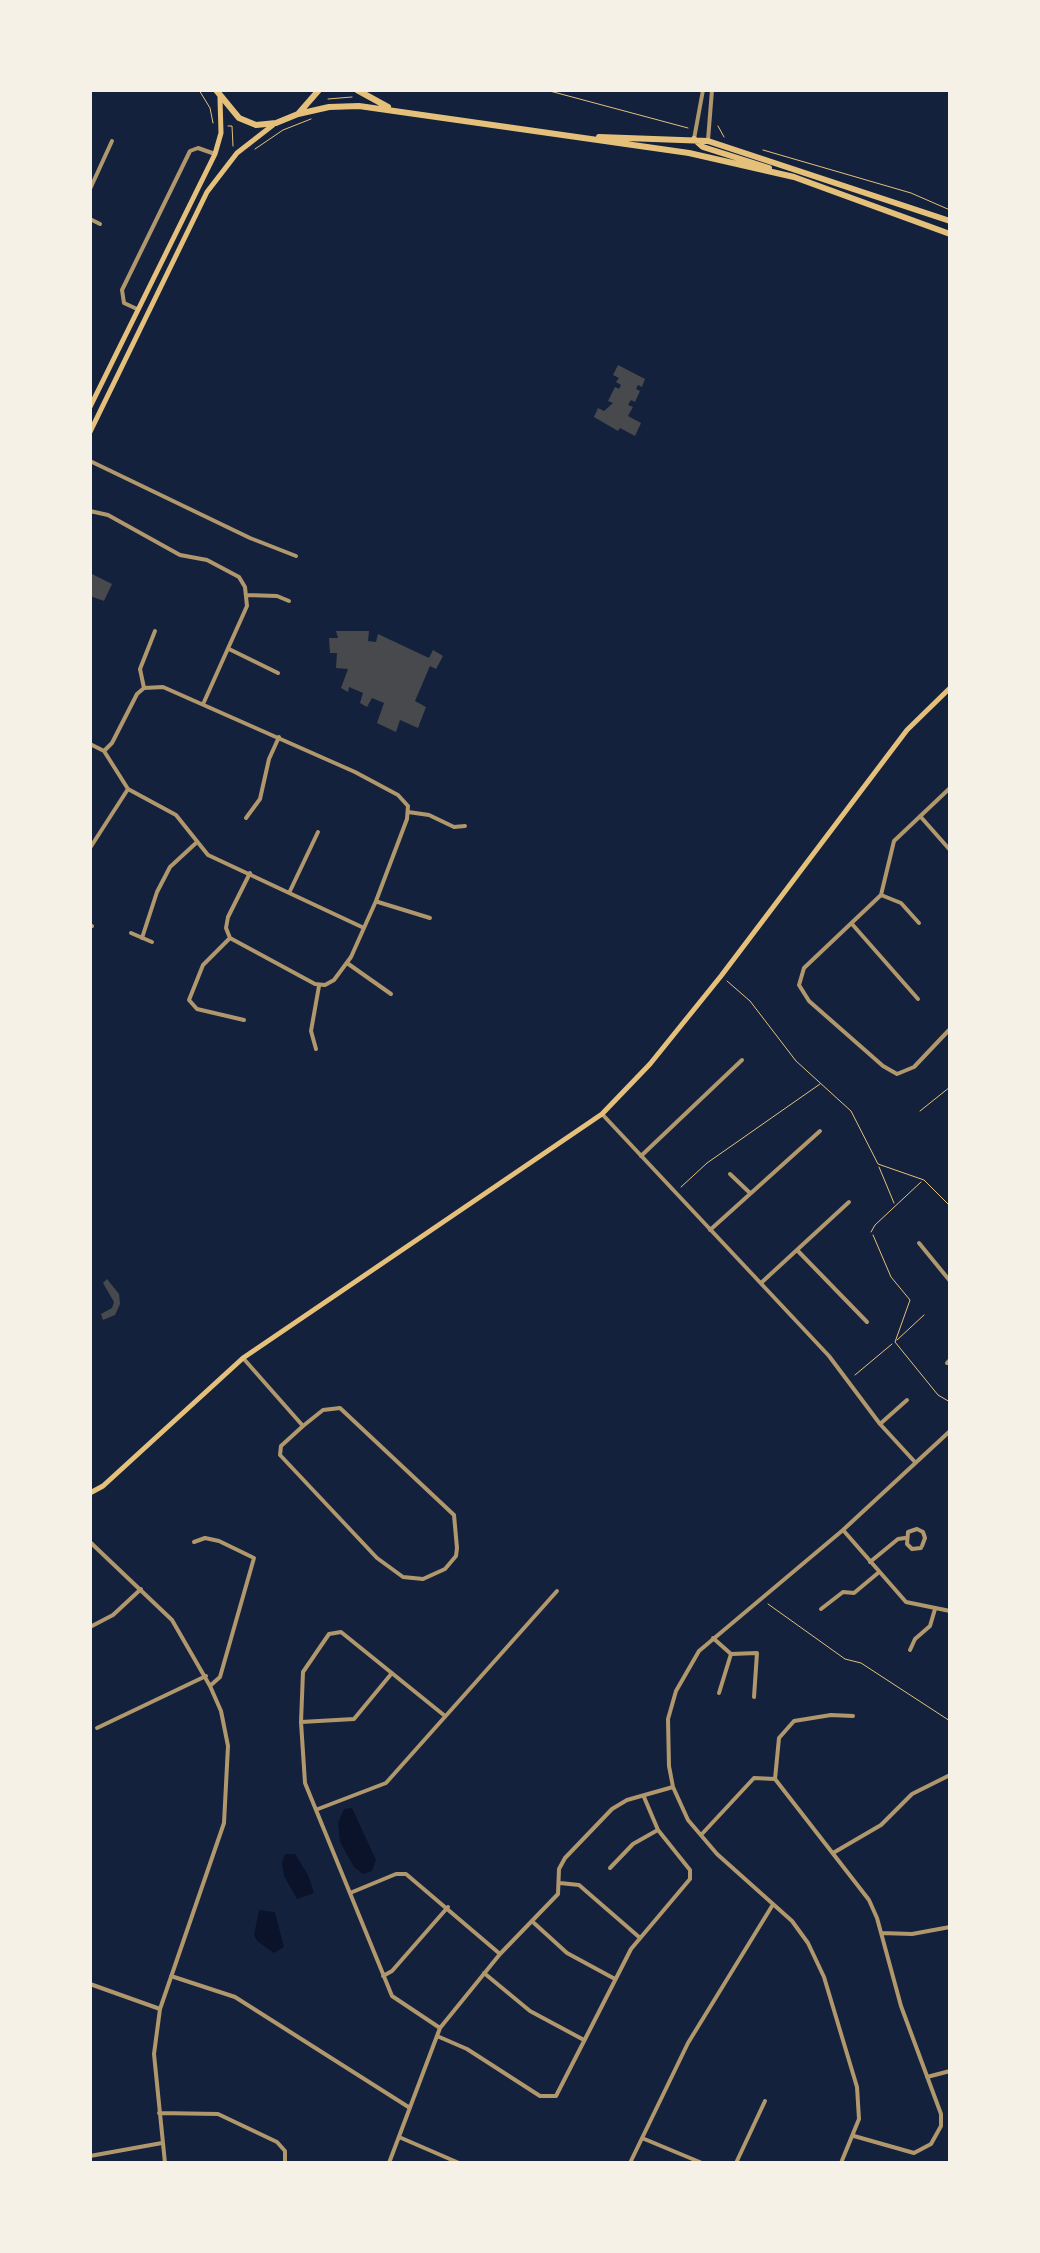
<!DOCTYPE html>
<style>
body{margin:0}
#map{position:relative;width:1040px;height:2253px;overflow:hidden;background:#14213d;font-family:"Source Serif 4",serif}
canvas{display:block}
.frame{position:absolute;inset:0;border:92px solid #f6f1e7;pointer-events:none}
</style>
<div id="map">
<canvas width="1040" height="2253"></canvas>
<div class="frame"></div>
</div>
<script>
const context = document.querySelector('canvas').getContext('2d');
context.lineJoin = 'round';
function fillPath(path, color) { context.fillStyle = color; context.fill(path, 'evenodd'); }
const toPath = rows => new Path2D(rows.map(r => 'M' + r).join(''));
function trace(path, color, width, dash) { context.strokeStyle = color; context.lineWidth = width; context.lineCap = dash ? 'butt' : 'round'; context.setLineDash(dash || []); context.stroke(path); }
const water = toPath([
 [352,1808,376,1860,372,1871,363,1874,354,1867,340,1842,338,1823,344,1809],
 [285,1854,295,1854,308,1875,314,1893,297,1899,284,1876,282,1863],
 [259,1910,275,1912,284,1947,274,1953,257,1941,254,1935]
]);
const building = toPath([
 [618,365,645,379,642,387,638,385,636,389,640,391,635,402,631,400,628,405,633,407,628,416,641,423,635,436,620,428,618,431,594,417,598,408,604,411,613,403,608,401,615,387,619,389,621,385,616,382,619,378,613,375],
 [90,573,112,584,104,601,90,596],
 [336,631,369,631,368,641,376,642,378,634,429,658,433,650,443,656,436,669,430,666,415,701,426,707,418,728,400,720,396,732,377,723,384,703,372,698,367,707,360,703,363,693,349,687,348,692,341,688,348,669,336,668,337,653,330,653,329,638,338,638],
 [107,1279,119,1294,120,1304,115,1315,103,1320,101,1314,112,1308,114,1302,103,1283]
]);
const path = toPath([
 [199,90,210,108,213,123],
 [546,90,688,128],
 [328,99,352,97],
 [228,126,232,126,233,146],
 [718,126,724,137],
 [255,149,283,130,311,119],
 [763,150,911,193,950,210],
 [727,981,750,1001,796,1061,851,1111,878,1164,924,1180,950,1206],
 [920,1111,950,1087],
 [879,1167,894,1203],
 [681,1187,707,1163,820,1084],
 [871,1232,875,1225,921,1182],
 [873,1235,891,1277,910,1300,895,1342,938,1395,950,1402],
 [897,1340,924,1315],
 [855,1375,892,1344],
 [768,1604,845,1659,861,1663,950,1721]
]);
const minor = toPath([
 [694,139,703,90],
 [708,140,712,90],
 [90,189,112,141],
 [90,219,100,224],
 [137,309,124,303,122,290,190,151,198,148,215,154],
 [90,461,250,538,296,556],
 [90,511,108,515,180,555,207,560,239,577,245,587,247,606,204,702],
 [247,595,277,596,289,601],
 [229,649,278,673],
 [144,688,140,669,155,631],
 [90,744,104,751,128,789,176,815,208,855,364,928],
 [104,751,112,743,137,694,144,688,163,687,355,772,398,795,408,806,407,819,376,901,351,957,334,980,325,985,315,984,230,938,226,928,228,917,250,873],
 [950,788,894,841,881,895,804,968,799,985,809,1001,883,1066,897,1074,914,1067,950,1029],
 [408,812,429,815,454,827,465,826],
 [920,816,950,850],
 [246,818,260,799,269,759,279,737],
 [90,848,128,789],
 [290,891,318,832],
 [881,895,901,903,919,923],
 [378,902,430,918],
 [852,924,918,999],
 [90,925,92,926],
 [131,933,152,942],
 [142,938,157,892,170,867,196,843],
 [230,938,203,965,189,1000,197,1009,244,1020],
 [347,963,391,994],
 [316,1049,311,1031,319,986],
 [602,1114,829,1356,880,1424,914,1461],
 [950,1145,950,1147],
 [641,1156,742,1060],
 [730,1174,750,1193],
 [710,1230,820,1131],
 [919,1243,950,1281],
 [797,1250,867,1322],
 [761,1283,849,1202],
 [243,1358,303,1426,323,1410,340,1408,454,1515,457,1548,456,1556,445,1569,423,1579,403,1577,377,1558,280,1455,281,1446,303,1426],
 [947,1363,950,1360],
 [880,1424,907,1400],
 [843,1530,906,1602,950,1611],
 [90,1542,172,1620,210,1686,221,1711,228,1746,224,1823,160,2009,154,2054,165,2163],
 [194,1542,205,1538,219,1541,254,1558,220,1677,211,1685],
 [921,1548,912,1549,907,1544,908,1532,917,1529,923,1532,925,1538,922,1546],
 [870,1562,898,1539,905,1538],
 [821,1609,843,1592,854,1593,878,1573],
 [90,1627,113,1615,141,1589],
 [713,1638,731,1654,757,1653,754,1697],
 [910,1650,915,1639,930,1626,935,1609],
 [719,1693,731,1654],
 [301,1722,354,1719,392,1673],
 [97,1728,206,1676],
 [775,1779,779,1738,794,1721,831,1715,853,1716],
 [318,1809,386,1783,557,1591],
 [701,1835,754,1778,775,1779,869,1900,877,1918,901,2006,941,2114,941,2126,931,2144,914,2153,854,2136],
 [833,1853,881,1825,912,1794,950,1775],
 [610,1868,633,1844,656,1831],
 [560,1883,579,1885,639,1937],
 [350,1893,396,1874,406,1874,500,1954],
 [534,1923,567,1953,615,1979],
 [881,1933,912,1934,950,1927],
 [484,1973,530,2011,584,2040],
 [171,1976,235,1997,410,2108],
 [383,1976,392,1971,448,1907],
 [90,1984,160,2009],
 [440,2028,392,1996,305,1783,301,1722,303,1672,329,1634,341,1632,445,1716],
 [437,2036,467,2049,540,2096,556,2096,631,1949,690,1879,690,1870,658,1830,644,1797],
 [927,2077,950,2071],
 [159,2113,218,2114,277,2142,285,2151,285,2163],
 [399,2137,459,2163],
 [642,2138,702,2163],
 [90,2156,162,2143],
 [389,2163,440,2028,500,1954,558,1894,559,1869,565,1858,612,1809,627,1800,673,1787],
 [630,2163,688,2043,772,1906],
 [736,2163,765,2101],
 [841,2163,859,2119,857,2087,824,1977,808,1943,792,1921,717,1854,688,1820,673,1787,669,1766,668,1719,676,1691,699,1651,843,1530,950,1431]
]);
const secondary = toPath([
 [90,1493,103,1486,243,1358,602,1114,650,1064,721,976,907,730,950,688]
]);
const primary = toPath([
 [90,407,215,154,221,133,220,98],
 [90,432,207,192,237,153,273,125]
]);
const trunk = toPath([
 [216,90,239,118,256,125,276,123,298,114,319,90],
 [357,90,388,107],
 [298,114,329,107,359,106,689,153,794,177,950,234],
 [599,137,708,141,950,221],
 [694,139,703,147,769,168]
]);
fillPath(water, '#0b132b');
fillPath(building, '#48494c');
trace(path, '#e5c07b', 1);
trace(minor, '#b1986c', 4);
trace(secondary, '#e5c07b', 5);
trace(primary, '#e5c07b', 5);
trace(trunk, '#e5c07b', 6);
</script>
